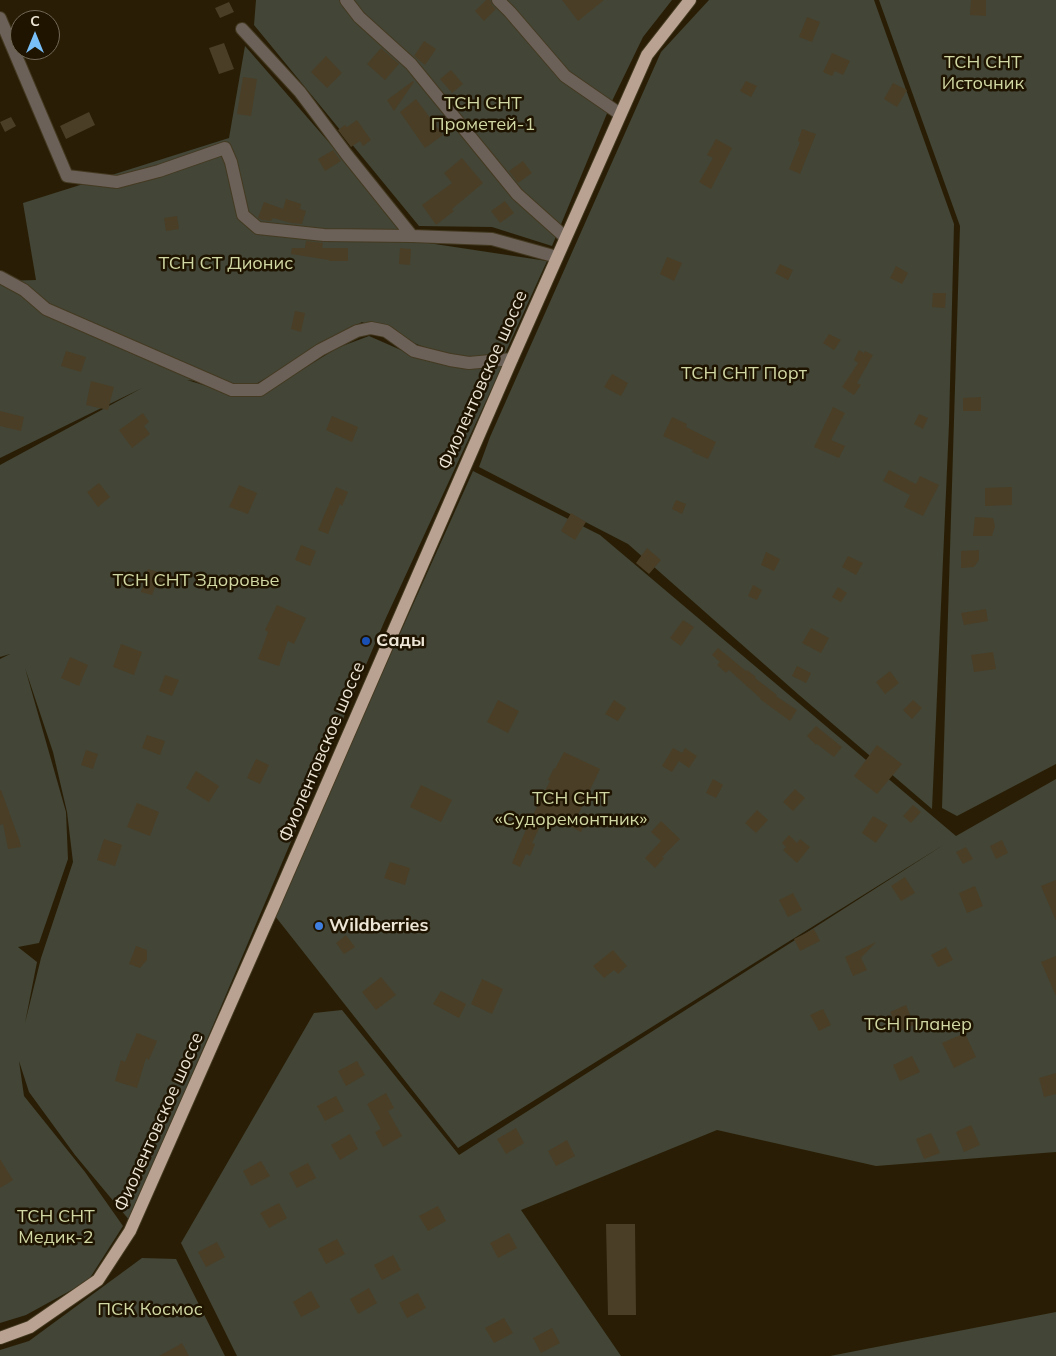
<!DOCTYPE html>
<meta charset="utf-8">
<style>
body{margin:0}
#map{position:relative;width:1056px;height:1356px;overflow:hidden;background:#291e05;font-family:Mulish,sans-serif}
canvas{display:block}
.north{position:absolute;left:10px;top:10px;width:50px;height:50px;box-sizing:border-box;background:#1f1400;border:1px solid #716856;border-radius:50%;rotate:0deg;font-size:14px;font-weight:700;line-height:20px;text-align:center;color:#ede5d6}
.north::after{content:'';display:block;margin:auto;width:18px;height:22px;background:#79bff8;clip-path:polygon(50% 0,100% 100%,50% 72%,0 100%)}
</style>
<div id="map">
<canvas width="1056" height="1356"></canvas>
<div class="north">С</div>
</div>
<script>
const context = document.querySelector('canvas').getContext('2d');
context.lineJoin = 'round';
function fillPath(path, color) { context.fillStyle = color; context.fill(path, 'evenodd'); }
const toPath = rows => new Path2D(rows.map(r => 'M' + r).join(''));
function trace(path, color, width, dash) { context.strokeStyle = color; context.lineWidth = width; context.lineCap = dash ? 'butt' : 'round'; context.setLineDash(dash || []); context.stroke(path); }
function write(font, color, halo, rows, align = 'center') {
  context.font = font + ' Mulish,sans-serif'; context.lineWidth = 5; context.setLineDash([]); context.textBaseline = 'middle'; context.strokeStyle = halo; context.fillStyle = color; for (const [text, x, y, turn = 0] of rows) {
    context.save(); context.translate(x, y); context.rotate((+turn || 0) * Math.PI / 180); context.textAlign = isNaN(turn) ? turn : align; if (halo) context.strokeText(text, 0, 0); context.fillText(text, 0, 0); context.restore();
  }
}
const green = toPath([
 [256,0,672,0,643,37,613,99,552,246,492,227,419,226,254,25],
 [709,0,874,0,954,224,949,424,932,809,799,695,628,544,479,467,490,437,661,52],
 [879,0,1056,0,1056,764,957,816,942,808,960,226],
 [245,46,415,241,547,261,504,356,456,360,362,322,256,384,231,385,187,380,242,397,266,392,337,348,369,336,410,354,449,366,504,362,385,620,130,1221,75,1155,29,1092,19,1061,24,1096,85,1172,123,1226,88,1281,26,1315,0,1323,0,659,10,654,0,657,0,465,142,388,0,458,0,281,36,280,23,203,229,138],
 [25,668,53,752,67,812,73,862,41,958,25,1023,37,962,18,947,39,943,68,859,66,812],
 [473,471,600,535,956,836,1056,779,1056,1152,876,1166,717,1130,521,1210,621,1356,237,1356,181,1243,314,1013,342,1010,459,1155,945,844,458,1148,275,916,384,669],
 [142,1258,176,1259,225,1356,0,1356,0,1350,29,1341],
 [1056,1312,1056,1356,830,1356]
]);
const building = toPath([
 [486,0,490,0,492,5,496,9,484,21,475,11],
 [562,0,604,0,578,21],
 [971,0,986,0,986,16,970,15],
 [229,2,234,12,220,18,215,8],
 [807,17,820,22,812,42,799,37],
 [424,41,436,49,425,65,414,56],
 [224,43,234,69,219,74,209,48],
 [381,48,399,64,385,80,367,64],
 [832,53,850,61,843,75,835,71,832,76,823,72],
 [326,56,342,73,327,88,311,72],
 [451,70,463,84,452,93,440,79],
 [243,77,257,79,251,116,237,114],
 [413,81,414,82,394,111,387,100],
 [746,81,757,86,751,97,740,91],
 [893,83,907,90,897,107,884,99],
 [416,99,443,135,425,148,400,112],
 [89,112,95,125,66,139,60,126],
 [11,117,16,126,5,132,0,122],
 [357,120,371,140,363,146,360,141,351,147,338,130,345,125,347,127],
 [802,129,816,134,800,174,789,169,800,142,798,141],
 [716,139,732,148,711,189,699,182,713,158,707,155],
 [333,150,341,161,325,171,318,159],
 [462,158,483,183,452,209,454,211,436,225,422,205,452,183,444,173],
 [523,161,532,173,518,183,509,171],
 [286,199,301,204,300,209,306,211,302,224,291,223,273,218,271,221,262,220,258,218,264,202,283,209],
 [505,201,514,213,500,223,491,211],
 [177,216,179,229,166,231,164,218],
 [306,241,323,243,322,248,348,248,348,261,329,261,329,260,291,254,292,248,305,248],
 [400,248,411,249,410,265,399,264],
 [667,257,682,263,674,281,660,274],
 [780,264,793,270,788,280,775,273],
 [896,266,908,273,902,284,890,278],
 [933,293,946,293,945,308,932,307],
 [295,311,305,313,301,332,291,329],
 [829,334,841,340,834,350,823,343],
 [859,350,864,353,865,351,873,355,857,383,861,385,854,395,842,387,858,363,854,360],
 [66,351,86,357,81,372,61,366],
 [612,374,628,383,621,396,604,387],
 [91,381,114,387,108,410,86,405],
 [981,397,981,411,963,411,963,398],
 [833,407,845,413,831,440,845,446,839,458,814,447],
 [0,411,24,417,21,431,0,426],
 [143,413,149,422,144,426,150,434,132,448,119,430],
 [919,414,928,418,923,429,914,424],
 [332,416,358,427,352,442,326,430],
 [672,417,687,424,686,427,716,442,708,459,692,452,693,450,663,436],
 [889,470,916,484,920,476,939,485,923,516,904,507,910,495,883,481],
 [99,483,110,497,98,507,87,492],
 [239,485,257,493,248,514,229,507],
 [336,487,348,492,342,506,340,504,328,534,318,530],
 [1012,487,1012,505,985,506,985,488],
 [676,500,686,504,682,514,672,509],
 [571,513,586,522,575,540,561,531],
 [975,517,993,518,995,526,992,536,973,536],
 [301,545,316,551,310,566,295,560],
 [647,548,661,560,649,574,636,563],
 [979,550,979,560,974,567,961,568,961,551],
 [766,552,780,559,774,571,761,565],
 [848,556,863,563,856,575,842,567],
 [148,569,174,577,170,589,156,585,152,595,141,592],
 [753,585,762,590,757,600,748,596],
 [838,587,847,593,841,602,832,597],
 [277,605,306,618,294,644,288,641,279,666,258,659,268,632,265,630],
 [986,609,988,621,964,625,961,613],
 [683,620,694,627,681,646,670,638],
 [811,628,829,638,821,653,802,643],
 [121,644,142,652,134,675,113,667],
 [718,648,746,671,747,670,756,677,755,678,777,695,776,696,797,710,790,721,760,699,760,698,729,670,726,673,717,665,720,662,712,655],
 [993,652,996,669,974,672,971,655],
 [70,657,88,665,79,686,61,678],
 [797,666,811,673,806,683,792,676],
 [890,671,899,683,885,694,876,682],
 [165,675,179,680,172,696,159,691],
 [498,700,519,711,508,733,487,722],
 [614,700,626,708,618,721,605,714],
 [913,700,922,708,912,719,903,710],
 [816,726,842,747,834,757,817,744,816,745,807,736],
 [147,735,165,741,160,755,142,748],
 [877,745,902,764,877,794,854,776],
 [673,748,682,753,685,748,697,756,689,768,679,761,672,772,662,766],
 [86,750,98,754,93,769,81,765],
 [564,752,600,769,578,815,587,820,581,832,546,814,532,843,535,844,530,856,526,854,520,867,512,863,527,827,550,781,548,780,554,768,555,769],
 [256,759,269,765,260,784,247,778],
 [196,771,219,786,209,802,186,788],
 [713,779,723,785,716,798,706,793],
 [421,785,452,800,441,822,410,807],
 [795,789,805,798,793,811,783,802],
 [0,790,1,790,19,839,21,847,8,849,3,824,0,825],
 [137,803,159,812,150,836,127,827],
 [913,805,921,812,911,823,903,816],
 [757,810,768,820,756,833,745,823],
 [873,816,888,825,876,843,862,833],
 [661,821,680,839,662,857,664,858,655,868,645,858,661,841,651,832],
 [789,835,797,843,800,839,810,847,797,863,783,850,786,847,782,843],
 [104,839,122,845,115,866,97,860],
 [1002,840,1008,853,996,859,990,846],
 [966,847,973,859,963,864,956,852],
 [390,862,410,868,405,885,384,878],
 [905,877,915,893,901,901,891,886],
 [1056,880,1056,921,1041,886],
 [975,886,983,906,967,913,959,893],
 [793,893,802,910,788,917,779,900],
 [814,929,820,941,800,951,794,939],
 [346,935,355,947,344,954,336,943],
 [876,942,861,958,867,970,853,976,845,957],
 [136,946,147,950,147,960,140,968,129,964],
 [946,947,953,960,938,967,931,955],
 [613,950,627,966,618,974,614,970,604,978,593,966],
 [1056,956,1056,996,1041,962],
 [381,977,396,995,376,1010,362,992],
 [482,979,503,989,492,1014,471,1004],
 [441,991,466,1004,459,1018,433,1004],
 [906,1005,914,1025,899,1031,890,1012],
 [823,1009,831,1025,819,1031,810,1015],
 [137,1033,157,1041,149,1060,146,1058,137,1088,115,1081,121,1060,125,1062],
 [965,1033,976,1057,954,1068,942,1043],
 [912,1056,920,1072,900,1081,893,1065],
 [357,1061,365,1075,346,1086,338,1071],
 [1056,1073,1056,1094,1044,1097,1039,1078],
 [386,1093,394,1108,388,1111,402,1136,383,1147,375,1132,381,1129,367,1104],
 [336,1096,344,1111,325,1121,317,1106],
 [971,1125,980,1145,964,1152,956,1132],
 [516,1128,524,1143,506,1154,497,1139],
 [931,1133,940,1153,924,1159,916,1139],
 [350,1134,358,1149,340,1160,331,1145],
 [567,1140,575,1156,556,1166,548,1151],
 [0,1159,13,1180,0,1188],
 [261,1161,270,1176,251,1186,243,1171],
 [308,1163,316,1178,297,1188,289,1173],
 [279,1203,287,1218,269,1228,260,1213],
 [438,1206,446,1221,428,1231,419,1216],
 [606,1224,635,1224,636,1315,608,1315],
 [509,1233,517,1248,498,1258,490,1243],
 [337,1239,345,1254,326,1264,318,1249],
 [217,1242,225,1257,206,1267,198,1252],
 [393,1255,401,1270,382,1280,374,1265],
 [369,1288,377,1303,358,1314,350,1299],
 [311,1291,320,1307,301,1317,293,1302],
 [418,1293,426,1308,407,1318,399,1303],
 [504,1318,513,1333,494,1343,485,1328],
 [552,1328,560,1343,541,1353,533,1338],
 [182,1343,189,1356,159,1356,177,1346]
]);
const minor = toPath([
 [346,0,359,17,411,64,517,194,565,237],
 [498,0,510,12,565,76,620,114],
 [0,18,67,176,117,182,159,171,225,148,231,162,243,215,258,228,324,235,412,236],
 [242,29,300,92,347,155,412,236,492,239,557,257],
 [0,277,24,290,46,309,232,390,260,390,320,350,357,331,371,328,386,331,414,351,450,360,469,363,512,359]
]);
const major = toPath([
 [0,1338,30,1327,98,1280,130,1231,275,903,512,359,647,55,690,0]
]);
const markers = [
 [366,641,5,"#1a4fb4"],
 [319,926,5,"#3f7fe0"]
];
const parkNames = [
 ["ТСН СНТ",983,63],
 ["Источник",983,84],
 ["ТСН СНТ",483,104],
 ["Прометей-1",483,125],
 ["ТСН СТ Дионис",226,264],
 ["ТСН СНТ Порт",744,374],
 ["ТСН СНТ Здоровье",196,581],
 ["ТСН СНТ",571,799],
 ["«Судоремонтник»",571,820],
 ["ТСН Планер",918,1025],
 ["ТСН СНТ",56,1217],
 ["Медик-2",56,1238],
 ["ПСК Космос",150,1310]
];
const streetNames = [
 ["Фиолентовское шоссе",483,380,-66],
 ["Фиолентовское шоссе",322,752,-67],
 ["Фиолентовское шоссе",159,1122,-66]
];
const poiNames = [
 ["Сады",376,641],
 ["Wildberries",329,926]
];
fillPath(green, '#434536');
fillPath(building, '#4a3e26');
trace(minor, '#443a22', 14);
trace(major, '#443a22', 14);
trace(minor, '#6c6158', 12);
trace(major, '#b9a291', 12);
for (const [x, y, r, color] of markers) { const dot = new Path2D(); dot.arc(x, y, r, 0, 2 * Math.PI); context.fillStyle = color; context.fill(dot); trace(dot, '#1f1400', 2); }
write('18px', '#d1d8a3', '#1f1400', parkNames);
write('18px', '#ede5d6', '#1f1400', streetNames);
write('bold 18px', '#ede5d6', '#1f1400', poiNames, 'left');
</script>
